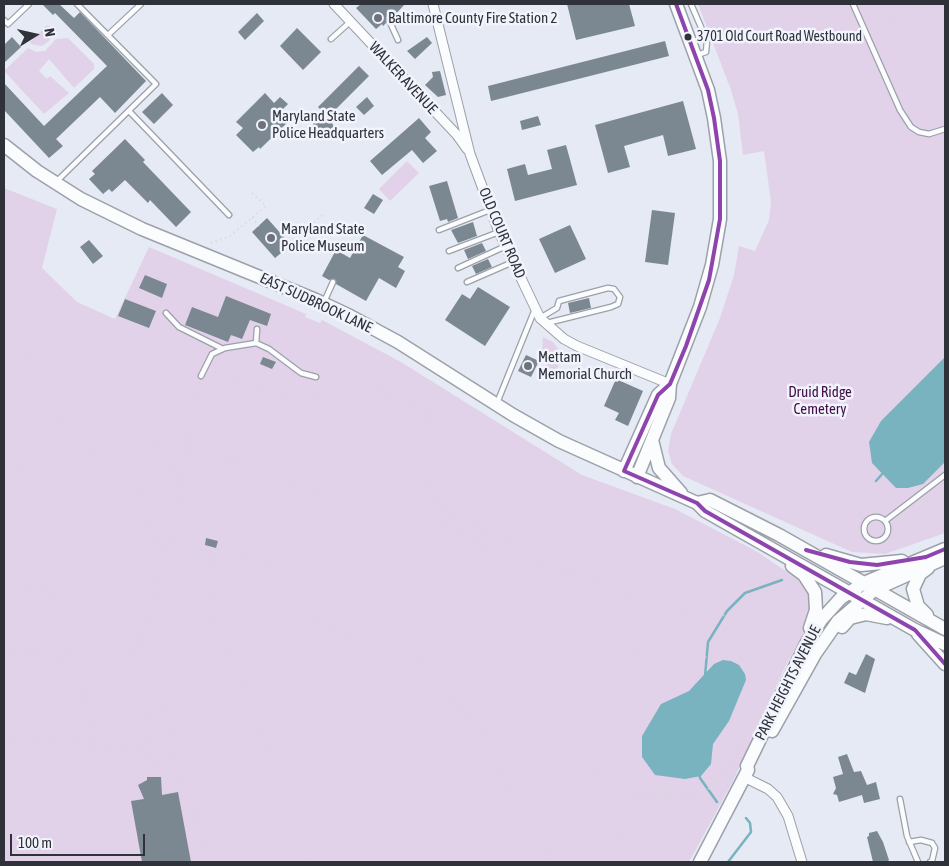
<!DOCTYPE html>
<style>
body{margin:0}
#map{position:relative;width:949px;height:866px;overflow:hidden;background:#e5eaf4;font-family:"Asap Condensed",sans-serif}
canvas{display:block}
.frame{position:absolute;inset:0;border:5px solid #2f3239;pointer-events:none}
.north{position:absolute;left:10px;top:10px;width:50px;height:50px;-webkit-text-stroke:4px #f1f4fc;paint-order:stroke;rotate:80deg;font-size:14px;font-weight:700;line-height:20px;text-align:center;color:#2f3239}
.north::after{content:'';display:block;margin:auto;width:18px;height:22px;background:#2f3239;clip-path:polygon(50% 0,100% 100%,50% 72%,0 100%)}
.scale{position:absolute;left:10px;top:834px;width:135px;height:22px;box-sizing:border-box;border:2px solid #2f3239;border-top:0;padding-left:6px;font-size:15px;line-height:18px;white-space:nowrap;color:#2f3239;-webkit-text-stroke:4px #f1f4fc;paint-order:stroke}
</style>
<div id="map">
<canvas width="949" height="866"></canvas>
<div class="frame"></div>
<div class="north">N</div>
<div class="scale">100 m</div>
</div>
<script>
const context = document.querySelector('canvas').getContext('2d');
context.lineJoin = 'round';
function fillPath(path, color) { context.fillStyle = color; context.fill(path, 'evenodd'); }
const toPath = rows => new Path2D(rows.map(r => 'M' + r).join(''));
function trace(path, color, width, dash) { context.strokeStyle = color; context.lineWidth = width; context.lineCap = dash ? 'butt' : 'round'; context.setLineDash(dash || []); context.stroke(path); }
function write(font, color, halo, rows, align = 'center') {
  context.font = font + ' "Asap Condensed",sans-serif'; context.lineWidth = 5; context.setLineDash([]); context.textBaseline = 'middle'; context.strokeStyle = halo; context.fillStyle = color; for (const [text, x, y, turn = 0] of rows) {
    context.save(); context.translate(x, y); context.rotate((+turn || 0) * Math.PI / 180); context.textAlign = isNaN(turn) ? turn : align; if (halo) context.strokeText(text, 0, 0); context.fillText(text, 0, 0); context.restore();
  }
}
const green = toPath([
 [698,4,945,4,945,533,885,554,852,552,683,476,672,464,668,451,671,434,720,318,734,275,739,246,755,251,769,220,771,202,764,151,743,155,738,114,731,90],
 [46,26,50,26,52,30,49,41,42,46,31,44,30,42],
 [68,38,94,64,94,69,74,88,49,59,39,71,47,79,50,76,69,93,44,114,4,71,28,48,36,52,45,51,56,39],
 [407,161,419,173,390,201,379,189],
 [4,188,57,209,42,268,77,302,115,319,149,247,306,314,305,317,320,323,322,320,401,362,582,475,675,509,756,551,799,580,808,590,813,600,808,626,785,667,733,781,689,862,4,862],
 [543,337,553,342,558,349,560,360,555,378,546,377,546,359,542,351]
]);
const water = toPath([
 [945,357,945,462,923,484,908,488,896,488,872,463,869,442,881,421],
 [723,660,731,661,739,665,745,674,746,680,729,721,713,744,711,764,701,776,685,779,655,775,642,757,642,736,661,704,689,691,714,664]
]);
const stream = toPath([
 [876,481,883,473],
 [705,676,708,642,727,611,745,593,782,580],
 [699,773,700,778,717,802],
 [728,862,751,832,750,823,746,818]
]);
const building = toPath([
 [42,4,59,4,74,18,80,12,146,81,115,113,100,97,56,139,63,146,49,158,4,110,4,83,44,126,107,66,55,13,53,15],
 [361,4,405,4,392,18,386,17,386,23,383,26,382,24,376,29,356,8],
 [567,4,629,4,635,26,576,40],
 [257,13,264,21,245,40,238,32],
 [297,28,321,52,303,70,280,46],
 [12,37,21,47,4,63,4,45],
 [427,37,432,43,415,59,407,51],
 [665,41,669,56,491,101,488,86],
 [359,66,369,76,328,117,318,107],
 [440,71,446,95,438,97,425,85,433,77,432,72],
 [162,93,173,105,154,124,142,112],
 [265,93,274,103,280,97,288,104,282,110,291,119,260,149,259,147,253,152,236,135,243,128,236,122],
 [367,97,374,106,364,115,356,107],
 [683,101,696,149,668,156,663,135,624,146,630,167,608,173,595,125],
 [321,112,339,131,333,136,329,131,324,135,313,124],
 [538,116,541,125,522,130,520,121],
 [419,118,431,132,425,138,437,151,423,163,412,150,382,175,370,161],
 [125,139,145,160,143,162,191,212,176,227,150,200,148,203,125,180,112,192,109,189,103,194,89,179,95,174,92,171],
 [566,145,577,185,515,201,507,169,525,164,528,175,552,169,547,150],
 [447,181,458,218,448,222,447,219,440,221,429,186],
 [373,194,383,200,374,214,364,208],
 [652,210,675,213,668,265,645,262],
 [267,218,291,245,275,258,252,232],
 [473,222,477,236,458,243,451,230],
 [570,225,586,259,555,273,539,239],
 [363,235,404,257,398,267,405,271,396,288,379,278,366,301,336,284,335,279,329,280,322,276,336,250,350,258],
 [89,240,103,256,93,264,80,247],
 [482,243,486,251,468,259,464,250],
 [488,259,492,267,476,274,472,266],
 [145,275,167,284,162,298,139,288],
 [478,287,510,307,485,346,445,320,462,294,470,299],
 [226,296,271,314,267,326,250,320,242,339,231,335,228,342,185,325,192,307,218,317],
 [589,298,591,308,570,313,568,303],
 [125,299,156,311,149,328,118,316],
 [526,355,539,361,531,377,518,371],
 [263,357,276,362,272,369,260,364],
 [616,379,643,391,628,426,615,420,619,413,604,406],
 [206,538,218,541,216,548,205,545],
 [866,654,875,659,865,693,844,683,849,672,856,675],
 [847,754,854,772,861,771,867,785,876,782,880,799,864,803,862,795,839,802,837,795,833,794,836,788,833,777,843,774,838,757],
 [147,777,161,777,162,795,178,792,191,862,142,862,131,801,144,799,138,785,147,780],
 [877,831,883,842,889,860,887,862,873,862,867,837,869,836,869,833]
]);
const path = toPath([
 [870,29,928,4],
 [252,218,259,226],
 [211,243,230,236,266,206,251,192],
 [283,251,284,253,325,212],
 [4,344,10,349,55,369,70,381,89,405,99,414,142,440,236,461,290,484,337,497,361,495,379,504,422,505,435,521,462,532,481,546,497,553],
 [210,373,217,372,237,381,308,401,314,402,319,397,316,383],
 [321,374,338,366,349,369,368,379,401,403,427,408,430,415,422,471,426,484,437,503,462,520,518,545,539,563,555,569,571,569,657,608,697,616,715,610,730,619,740,640,741,648,726,653,696,659,652,648,637,652,619,680,608,690,587,731,586,741,600,780,608,786,641,796],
 [4,395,17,405,47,412,60,419,84,447,94,453,124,447,142,440],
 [152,442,181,483],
 [4,462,41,481,77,493,104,497,118,503,124,504,137,494,141,493,145,495,153,537,162,550],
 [174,536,189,540,201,548,212,552,214,557,212,564,201,558,201,548],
 [214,557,228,563,247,558,259,560,290,579,308,611,321,622,387,654,424,659,429,673,439,689,489,736,498,751,497,770,519,804,551,862],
 [208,563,207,579,211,616,231,656,271,759,283,809,308,862],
 [4,575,14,578,24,586,55,594,58,597,58,628,74,662,94,727,103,739,106,750],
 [143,633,173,737,168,774,157,768,150,758,143,700,132,688,127,669,130,660,144,630,154,595,153,563,156,556,172,541,180,513,182,480,200,381],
 [4,651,46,653,75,668],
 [4,738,18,741,72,741,98,750,147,745],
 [92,747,94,727],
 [168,774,178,780,191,797,210,862],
 [665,798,702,794,716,783,734,760,753,719],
 [573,830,579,862],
 [609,862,628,806,641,796,665,798,667,793,665,788,657,789,655,797]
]);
const lane = toPath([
 [691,4,707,41,706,52,697,55],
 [853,4,900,110,911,127,919,132,929,134,945,129],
 [4,20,8,24,29,4],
 [389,20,398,40],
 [108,35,141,4],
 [331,39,351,21],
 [129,111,229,215],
 [57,181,156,84,77,4],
 [439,230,490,210],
 [449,251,499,232],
 [458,268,506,246],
 [467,282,513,262],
 [324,302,333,282],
 [166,313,179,327,223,349],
 [540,318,557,308,559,301,608,288,614,289,620,297,618,304,611,307,547,323],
 [256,343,257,329],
 [201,376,212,354,225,348,256,343,269,349,301,373,316,377],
 [497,403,535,309],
 '864 529a12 12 0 1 1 24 0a12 12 0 1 1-24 0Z',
 [885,521,945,475],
 [900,799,907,836,918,862],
 [909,842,921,840,932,843,935,848,932,861,930,862]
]);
const street = toPath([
 [334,4,457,135,467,149],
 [433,4,470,154,499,232,540,318,564,339,577,346,670,384],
 [744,777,768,789,777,797,788,816,802,862]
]);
const secondary = toPath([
 [4,145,37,171,81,199,142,229,316,300,350,316,398,342,513,415,559,441,697,503,705,511,915,630,945,644],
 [652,440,659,468,681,493],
 [624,471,658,395,670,384],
 [637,477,669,398,670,384,700,307,712,265,720,219,720,161,714,118,708,90,676,4],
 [697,503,710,500,779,535,945,629],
 [826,555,861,565,902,561],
 [792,566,804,575,815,592,816,610,810,628],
 [927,615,918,606,913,589,920,574,928,568],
 [842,627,850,618,866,614,887,618],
 [918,634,945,664],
 [772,731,815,654,838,621,874,590,945,558],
 [700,862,748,770,747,766,806,644,821,620,841,598,864,583,945,549]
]);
const bus1 = toPath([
 [676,4,708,90,714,118,720,161,720,219,709,280,686,346,670,384,658,395,624,471,697,503,705,511,915,630,945,664],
 [806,550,850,562,877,565,926,557,945,549]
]);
const markers = [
 [378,18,5,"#6f727a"],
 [688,37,4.5,"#2f3239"],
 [262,125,5,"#6f727a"],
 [271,238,5,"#6f727a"],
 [528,366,5,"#6f727a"]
];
const busNames = [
 ["3701 Old Court Road Westbound",697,37]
];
const poiNames = [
 ["Baltimore County Fire Station 2",388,18],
 ["Maryland State",272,116],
 ["Police Headquarters",272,133],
 ["Maryland State",281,229],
 ["Police Museum",281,246],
 ["Mettam",538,357],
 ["Memorial Church",538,374]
];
const streetNames = [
 ["WALKER AVENUE",403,78,47],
 ["OLD COURT ROAD",502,233,67],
 ["EAST SUDBROOK LANE",316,303,25],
 ["PARK HEIGHTS AVENUE",788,683,-63]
];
const parkNames = [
 ["Druid Ridge",820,392],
 ["Cemetery",820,409]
];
fillPath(green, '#e2d2e9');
fillPath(water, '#78b3bf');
trace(stream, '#78b3bf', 2.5);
fillPath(building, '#7c8891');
trace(lane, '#9ca0a8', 7);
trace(street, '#9ca0a8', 11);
trace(secondary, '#9ca0a8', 15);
trace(path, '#d4d6d9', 2, [1, 4]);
trace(lane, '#fbfcfd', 4.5);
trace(street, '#fbfcfd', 9);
trace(secondary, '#fbfcfd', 12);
trace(bus1, '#8e44ad', 4);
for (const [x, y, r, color] of markers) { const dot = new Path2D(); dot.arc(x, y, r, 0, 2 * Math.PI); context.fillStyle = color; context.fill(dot); trace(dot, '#f1f4fc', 2); }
write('14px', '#2f3239', '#f1f4fc', busNames, 'left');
write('15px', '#2f3239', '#f1f4fc', poiNames, 'left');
write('15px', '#2f3239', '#f1f4fc', streetNames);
write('15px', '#440d47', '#f1f4fc', parkNames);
</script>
